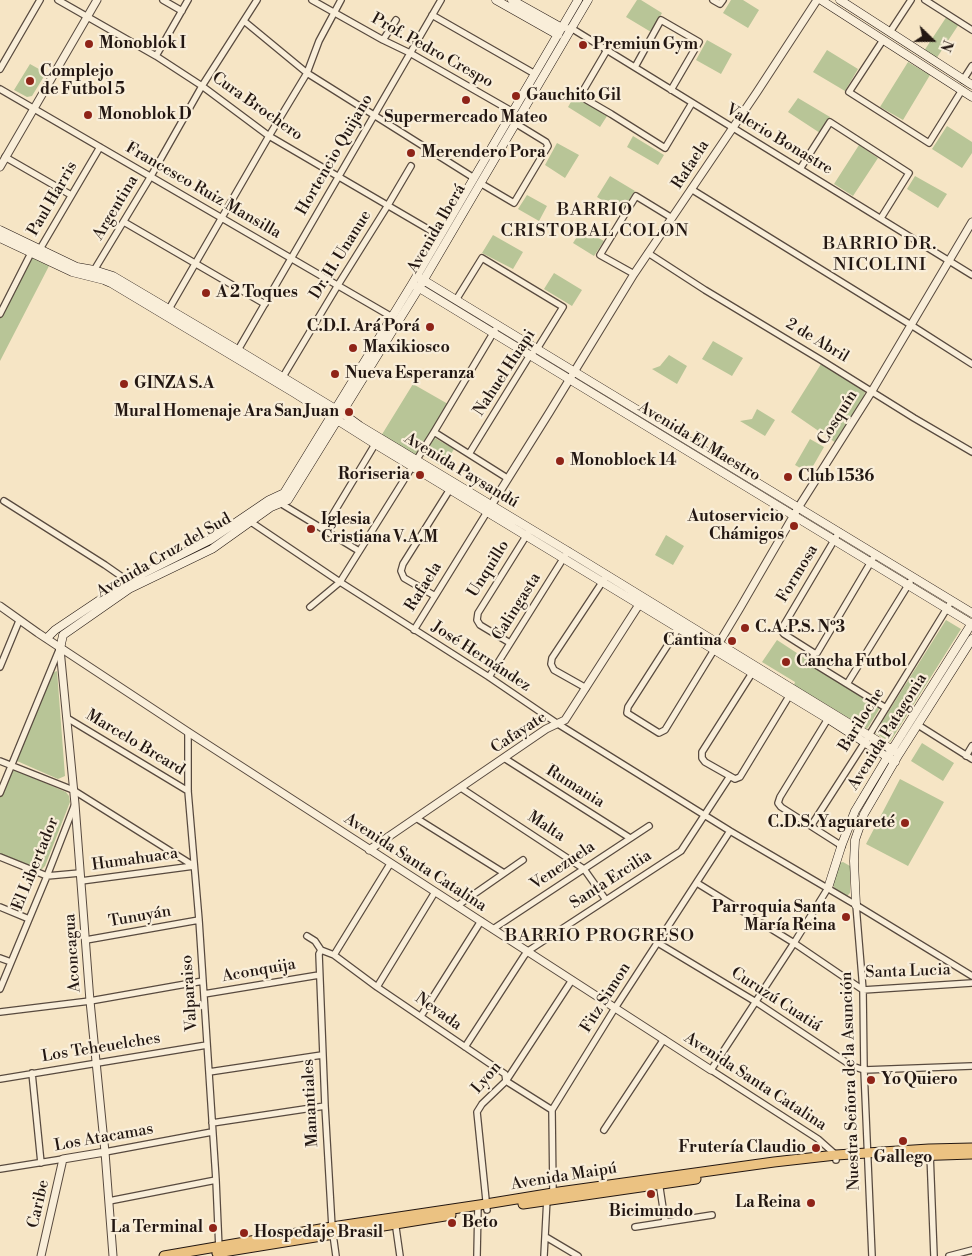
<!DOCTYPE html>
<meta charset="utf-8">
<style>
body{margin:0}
#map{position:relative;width:972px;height:1256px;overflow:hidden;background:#f6e5c5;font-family:"Libre Bodoni",serif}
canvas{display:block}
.north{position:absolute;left:907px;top:15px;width:50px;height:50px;-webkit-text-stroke:4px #f9eed9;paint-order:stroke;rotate:112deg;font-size:14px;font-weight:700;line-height:20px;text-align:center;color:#231712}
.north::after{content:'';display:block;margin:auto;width:18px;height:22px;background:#231712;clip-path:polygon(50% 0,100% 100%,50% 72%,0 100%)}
</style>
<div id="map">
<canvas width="972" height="1256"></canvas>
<div class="north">N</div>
</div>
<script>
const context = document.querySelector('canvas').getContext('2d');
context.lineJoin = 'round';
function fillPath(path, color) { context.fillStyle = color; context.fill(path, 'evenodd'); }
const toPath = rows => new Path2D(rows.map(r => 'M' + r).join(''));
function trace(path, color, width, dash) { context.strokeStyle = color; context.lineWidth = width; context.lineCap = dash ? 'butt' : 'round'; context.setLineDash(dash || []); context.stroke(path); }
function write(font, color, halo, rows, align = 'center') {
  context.font = font + ' "Libre Bodoni",serif'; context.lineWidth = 4.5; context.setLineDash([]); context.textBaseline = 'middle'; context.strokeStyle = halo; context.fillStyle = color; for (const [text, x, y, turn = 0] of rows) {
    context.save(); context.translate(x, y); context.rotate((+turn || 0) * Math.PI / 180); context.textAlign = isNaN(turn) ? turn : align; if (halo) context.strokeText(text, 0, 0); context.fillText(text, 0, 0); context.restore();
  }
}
const green = toPath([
 [637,0,641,0,662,13,651,32,626,17],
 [731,0,743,0,759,10,748,28,723,13],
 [947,16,959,24,936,59,924,51],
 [707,40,732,54,721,74,696,60],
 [827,50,858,69,845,91,813,72],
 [908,62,930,75,903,120,880,107],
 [30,64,46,73,32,96,27,97,14,90],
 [575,95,607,116,600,127,568,107],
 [798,98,830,117,820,133,788,112],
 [947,126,972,142,972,153,962,168,932,149],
 [633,136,664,155,658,165,627,147],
 [557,143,579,155,565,178,545,165],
 [859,145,878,158,853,196,834,184],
 [610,176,635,191,621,212,597,197],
 [915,176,947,194,938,208,907,189],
 [527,195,547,206,539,221,518,209],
 [582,229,604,241,594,256,573,243],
 [493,235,523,252,513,269,482,253],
 [31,257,49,266,0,361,0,317],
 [554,273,582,290,572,306,544,289],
 [713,341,743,358,732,376,702,359],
 [669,355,687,366,677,384,652,369,660,366],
 [821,364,862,389,865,392,864,396,836,443,791,412],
 [413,384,448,404,417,457,381,436],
 [757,409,775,420,765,436,740,421,752,419],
 [433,437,454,449,443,467,422,455],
 [810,439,824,447,809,473,795,465],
 [666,535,684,546,673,565,655,555],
 [946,620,961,629,890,742,875,733],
 [777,640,809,661,808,664,880,708,867,729,794,685,795,682,762,662],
 [57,671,65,776,58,779,17,761,52,673],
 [922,743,954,763,943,781,911,761],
 [15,770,66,792,69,796,70,802,45,866,42,869,39,870,0,854,0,796,10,772],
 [900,779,944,802,908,866,866,844],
 [843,862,850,866,850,893,847,896,835,889,832,883,839,863]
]);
const minor = toPath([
 [58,0,156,56,202,86,269,136,440,236],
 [163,0,182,11],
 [312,0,383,40,410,53,513,112],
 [713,0,720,4,723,0],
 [925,0,972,30],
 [432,15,535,74],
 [244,21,307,73,474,178],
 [562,28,571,28,972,275],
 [890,32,911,0],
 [383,40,396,20],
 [883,40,849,92,929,143,962,90],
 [607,50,580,96,611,114,665,148,692,103],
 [156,56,188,0],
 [635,67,661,20,699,42,671,90],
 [0,69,40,0],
 [963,80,972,66],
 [0,89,392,317],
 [5,157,71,195],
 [800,169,830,122,909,173,881,218],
 [480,183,514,203,548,146,546,142,515,123],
 [691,189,911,325,972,364],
 [124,222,265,304],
 [648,253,705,290,821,360,914,418,972,452],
 [93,272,151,176,202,86,257,0],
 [634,274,600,255,636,196,672,218],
 [456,300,482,258,563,307,537,349,530,355,469,454],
 [169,309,269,136,307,73,319,41,341,0],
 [0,314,31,253,40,249,100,147],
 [238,350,441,0],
 [281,380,338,285,388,205,411,166],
 [434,432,507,478],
 [4,501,105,565,128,581],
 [280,503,359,551],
 [248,520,340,582,489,677,558,724,730,831,856,905,972,976],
 [324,529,377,441],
 [839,532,781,630,784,634,814,653,817,653,875,555],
 [435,596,404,578,401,571,403,564,452,486],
 [310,607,340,582,434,432,495,330],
 [680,626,628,707,627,713,659,733,665,730,714,650],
 [414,630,487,512],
 [510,643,480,625,477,620,478,613,528,533],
 [814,653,812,660,813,663,886,708],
 [0,667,19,621],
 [754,670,702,752,702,758,705,762,735,779,740,777,791,693],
 [489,677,568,551],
 [847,684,910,582],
 [586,688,554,670,551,664,552,658,607,575],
 [829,717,780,797,778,803,781,807,842,846],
 [67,718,188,791],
 [918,725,972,759],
 [188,732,188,791,199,920,216,1180,219,1249],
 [966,756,972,746],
 [504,758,630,838],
 [0,761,73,790,194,866],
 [461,788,584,869,606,900],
 [0,793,59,650],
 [416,818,504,873],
 [811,826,865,742,949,605],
 [0,857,47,876,80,873],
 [81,881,194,866],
 [697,883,794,943,863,990,972,983],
 [828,888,794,943,711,1070,818,1139,836,1155,836,1160],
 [856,905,863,990,864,1070,872,1256],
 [457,906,523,860],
 [0,907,29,919],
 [493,929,649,826],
 [307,936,315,941,321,950,334,955,377,987,505,1074,506,1081,552,1110],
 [86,940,199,920],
 [658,943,756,1002,852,1066,864,1070,972,1066],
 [321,950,319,954,325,1106,332,1227,336,1256],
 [334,955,390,864],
 [0,958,11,962],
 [377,987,435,892],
 [0,989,47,876,75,804],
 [204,994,319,975],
 [0,1012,90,1001,203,981],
 [421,1016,481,921],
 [465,1047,524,956,528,951,681,851,730,776],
 [209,1072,322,1055],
 [32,1073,41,1163],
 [0,1079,207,1045],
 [212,1123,325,1106],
 [604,1130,664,1039],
 [105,1152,212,1132],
 [930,1153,934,1256],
 [0,1169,63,1159],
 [659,1182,665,1221],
 [553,1193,552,1110,615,1008,730,831],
 [109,1201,216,1180],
 [487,1210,477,1112,482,1104,506,1081,572,980],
 [395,1221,400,1256],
 [635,1227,712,1215],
 [546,1237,578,1256],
 [477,1256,478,1205],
 [544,1256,547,1198],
 [949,1256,972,1250]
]);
const tertiary = toPath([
 [0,167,97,0],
 [487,512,549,413,634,274,757,92,817,0],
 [0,606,38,633,188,732,711,1070],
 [716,648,740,608,798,508,872,391,972,222],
 [60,649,75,804,90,1001,105,1152,113,1256],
 [369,850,546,729,565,720,642,600],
 [41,1256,63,1159,105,1152]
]);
const secondary = toPath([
 [496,0,558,35],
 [512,0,562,28],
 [821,0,972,97],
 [840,0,972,85],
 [0,230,77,267,94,270,113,276,238,350,342,413,360,426,579,558,899,754],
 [0,238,72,272,104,280,111,283,296,394,375,444,828,719,895,762],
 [420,278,972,613],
 [416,286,972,624],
 [47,638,55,630,128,581,210,540,269,500,284,493,412,284,578,0],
 [60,649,63,635,129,589,212,549,271,507,288,500,419,288,588,0],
 [828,888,842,844,855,811,888,756,972,623],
 [856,905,854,861,855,840,864,814,899,754,972,639]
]);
const primary = toPath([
 [912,1156,972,1154],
 [523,1204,696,1179],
 [217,1253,451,1215],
 [164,1256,332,1227,486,1204,559,1192,774,1162,836,1155,929,1149,972,1148]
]);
const markers = [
 [89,44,5,"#8f2418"],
 [583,45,5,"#8f2418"],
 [30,81,5,"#8f2418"],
 [516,96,5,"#8f2418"],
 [466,100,5,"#8f2418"],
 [88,115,5,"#8f2418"],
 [411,153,5,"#8f2418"],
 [206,293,5,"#8f2418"],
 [430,327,5,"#8f2418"],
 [353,348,5,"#8f2418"],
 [335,374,5,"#8f2418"],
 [124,384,5,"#8f2418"],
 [349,412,5,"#8f2418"],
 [560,461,5,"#8f2418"],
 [420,475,5,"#8f2418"],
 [788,477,5,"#8f2418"],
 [794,526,5,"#8f2418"],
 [311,529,5,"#8f2418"],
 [745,628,5,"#8f2418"],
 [732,641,5,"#8f2418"],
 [786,662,5,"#8f2418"],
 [905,823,5,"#8f2418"],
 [846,917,5,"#8f2418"],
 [871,1080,5,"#8f2418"],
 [903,1141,5,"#8f2418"],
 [816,1148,5,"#8f2418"],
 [651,1194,5,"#8f2418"],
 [811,1203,5,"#8f2418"],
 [452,1223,5,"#8f2418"],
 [213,1228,5,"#8f2418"],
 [244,1233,5,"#8f2418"]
];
const poiNames = [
 ["Monoblok I",99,44],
 ["Premiun Gym",593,45],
 ["Complejo",40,72],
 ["de Futbol 5",40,90],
 ["Gauchito Gil",526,96],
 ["Monoblok D",98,115],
 ["Supermercado Mateo",466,118,"center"],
 ["Merendero Pora",421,153],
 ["A 2 Toques",216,293],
 ["C.D.I. Ará Porá",420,327,"right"],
 ["Maxikiosco",363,348],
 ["Nueva Esperanza",345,374],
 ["GINZA S.A",134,384],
 ["Mural Homenaje Ara San Juan",339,412,"right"],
 ["Monoblock 14",570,461],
 ["Roriseria",410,475,"right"],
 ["Club 1536",798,477],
 ["Autoservicio",784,517,"right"],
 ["Chámigos",784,535,"right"],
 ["Iglesia",321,520],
 ["Cristiana V.A.M",321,538],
 ["C.A.P.S. Nº3",755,628],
 ["Cantina",722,641,"right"],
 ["Cancha Futbol",796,662],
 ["C.D.S. Yaguareté",895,823,"right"],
 ["Parroquia Santa",836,908,"right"],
 ["María Reina",836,926,"right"],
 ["Yo Quiero",881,1080],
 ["Frutería Claudio",806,1148,"right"],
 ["Gallego",903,1158,"center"],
 ["La Reina",801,1203,"right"],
 ["Bicimundo",651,1212,"center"],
 ["Beto",462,1223],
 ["La Terminal",203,1228,"right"],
 ["Hospedaje Brasil",254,1233]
];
const streetNames = [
 ["Prof. Pedro Crespo",432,51,29],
 ["Cura Brochero",257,107,35],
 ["Valerio Bonastre",779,140,31],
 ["Hortencio Quijano",335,155,-60],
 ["Rafaela",691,165,-57],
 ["Francesco Ruiz Mansilla",203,191,30],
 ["Paul Harris",53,199,-60],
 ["Argentina",116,208,-59],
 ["Avenida Iberá",437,229,-60],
 ["Dr. H. Unanue",341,255,-58],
 ["2 de Abril",817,341,31],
 ["Nahuel Huapi",505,373,-57],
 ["Cosquín",838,418,-58],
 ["Avenida El Maestro",699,442,31],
 ["Avenida Paysandú",461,471,31],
 ["Avenida Cruz del Sud",164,556,-30],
 ["Unquillo",489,569,-58],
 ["Formosa",798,574,-59],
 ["Rafaela",424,587,-58],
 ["Calingasta",517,607,-58],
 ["José Hernández",481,657,33],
 ["Bariloche",862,720,-58],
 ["Avenida Patagonia",888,732,-58],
 ["Cafayate",519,733,-33],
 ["Marcelo Breard",135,743,31],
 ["Rumania",575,787,32],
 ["Malta",546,827,33],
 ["Humahuaca",135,860,-8],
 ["Avenida Santa Catalina",415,863,33],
 ["El Libertador",36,864,-68],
 ["Venezuela",563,866,-34],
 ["Santa Ercilia",611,880,-33],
 ["Tunuyán",140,917,-10],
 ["Aconcagua",73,953,-94],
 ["Aconquija",259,971,-10],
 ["Santa Lucia",908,972,-2],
 ["Valparaiso",190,993,-94],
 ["Fitz Simon",606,998,-58],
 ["Curuzú Cuatiá",776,1000,33],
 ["Nevada",438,1012,35],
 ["Los Teheuelches",101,1048,-9],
 ["Lyon",487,1078,-49],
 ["Nuestra Señora de la Asunción",851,1081,-92],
 ["Avenida Santa Catalina",755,1082,33],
 ["Manantiales",311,1103,-93],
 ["Los Atacamas",104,1138,-10],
 ["Avenida Maipú",564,1177,-9],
 ["Caribe",39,1204,-77]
];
const neighbourhoodNames = [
 ["BARRIO",595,211],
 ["CRISTOBAL COLON",595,232],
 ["BARRIO DR.",880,245],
 ["NICOLINI",880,266],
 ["BARRIO PROGRESO",600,937]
];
fillPath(green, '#b8c597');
trace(minor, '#584a3f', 8);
trace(tertiary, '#584a3f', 9);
trace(secondary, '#231712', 9);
trace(primary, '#231712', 11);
trace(minor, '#f9eed9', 5.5);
trace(tertiary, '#f9eed9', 7);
trace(secondary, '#f9eed9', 8);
trace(primary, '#ebc282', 9);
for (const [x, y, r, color] of markers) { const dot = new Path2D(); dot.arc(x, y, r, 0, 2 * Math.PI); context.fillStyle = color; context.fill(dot); trace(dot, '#f9eed9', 2); }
write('bold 16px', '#231712', '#f9eed9', poiNames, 'left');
write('16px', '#231712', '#f9eed9', streetNames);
context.letterSpacing = '1px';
write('18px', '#231712', '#f9eed9', neighbourhoodNames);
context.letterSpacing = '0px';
</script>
